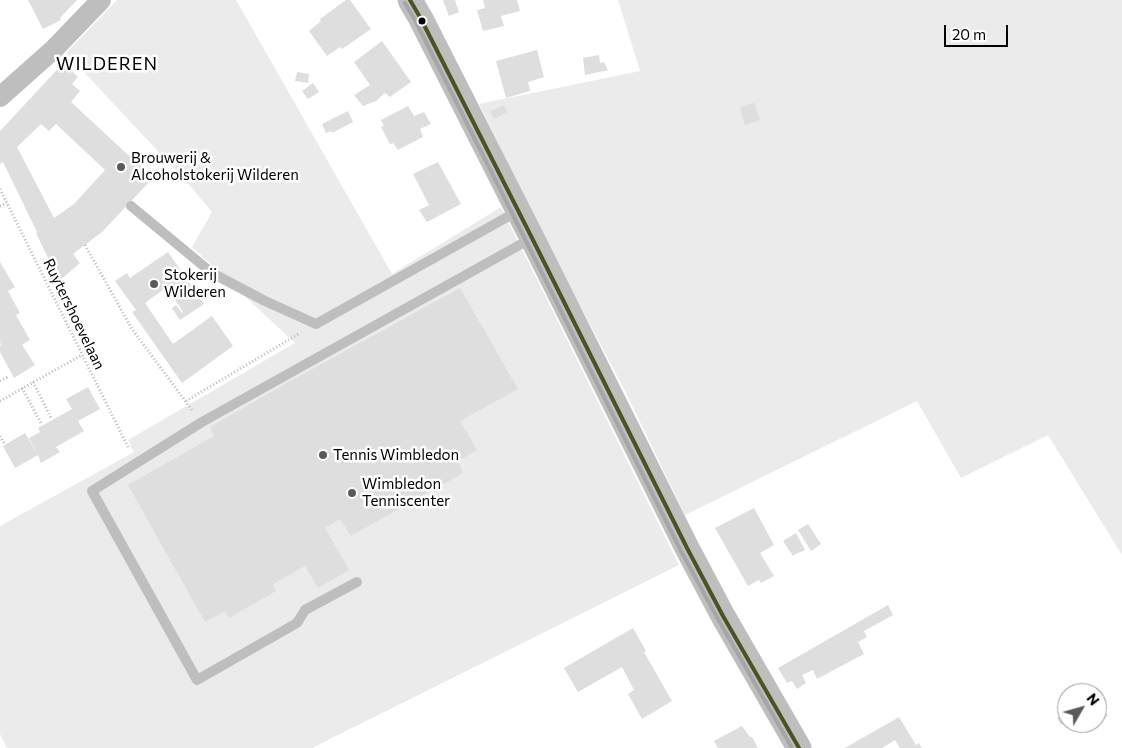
<!DOCTYPE html>
<style>
body{margin:0}
#map{position:relative;width:1122px;height:748px;overflow:hidden;background:#fff;font-family:Commissioner,sans-serif}
canvas{display:block}
.north{position:absolute;left:1057px;top:683px;width:50px;height:50px;box-sizing:border-box;background:#fff;border:1px solid #999;border-radius:50%;rotate:52deg;font-size:14px;font-weight:700;line-height:20px;text-align:center;color:#000}
.north::after{content:'';display:block;margin:auto;width:18px;height:22px;background:#595959;clip-path:polygon(50% 0,100% 100%,50% 72%,0 100%)}
.scale{position:absolute;left:944px;top:25px;width:64px;height:22px;box-sizing:border-box;border:2px solid #000;border-top:0;padding-left:6px;font-size:15px;line-height:18px;white-space:nowrap;color:#000;-webkit-text-stroke:4px #fff;paint-order:stroke}
</style>
<div id="map">
<canvas width="1122" height="748"></canvas>
<div class="north">N</div>
<div class="scale">20 m</div>
</div>
<script>
const context = document.querySelector('canvas').getContext('2d');
context.lineJoin = 'round';
function fillPath(path, color) { context.fillStyle = color; context.fill(path, 'evenodd'); }
const toPath = rows => new Path2D(rows.map(r => 'M' + r).join(''));
function trace(path, color, width, dash) { context.strokeStyle = color; context.lineWidth = width; context.lineCap = dash ? 'butt' : 'round'; context.setLineDash(dash || []); context.stroke(path); }
function write(font, color, halo, rows, align = 'center') {
  context.font = font + ' Commissioner,sans-serif'; context.lineWidth = 5; context.setLineDash([]); context.textBaseline = 'middle'; context.strokeStyle = halo; context.fillStyle = color; for (const [text, x, y, turn = 0] of rows) {
    context.save(); context.translate(x, y); context.rotate((+turn || 0) * Math.PI / 180); context.textAlign = isNaN(turn) ? turn : align; if (halo) context.strokeText(text, 0, 0); context.fillText(text, 0, 0); context.restore();
  }
}
const green = toPath([
 [117,0,236,0,392,274,501,207,679,565,312,748,7,748,0,734,0,526,134,452,128,440,295,343,192,247,212,212,186,181,66,53],
 [618,0,1122,0,1122,555,1048,435,961,478,917,401,685,515,625,391,555,258,479,104,640,71]
]);
const building = toPath([
 [28,0,77,0,60,18,61,20,43,29],
 [346,0,350,0,371,29,342,49,340,47,327,56,309,31,321,21,320,19],
 [443,0,455,0,459,12,449,16],
 [483,0,517,0,520,11,501,16,504,26,483,31,477,10,485,8],
 [382,41,411,82,390,97,385,93,376,101,363,106,354,95,370,85,354,62],
 [537,50,544,77,528,82,530,91,506,98,496,61],
 [599,55,600,63,604,62,608,70,585,75,583,58],
 [67,59,76,65,71,70,78,77,72,84,80,91,71,102,153,178,102,232,73,254,80,263,59,281,49,265,51,264,36,233,37,232,3,162,0,164,0,131],
 [41,124,49,131,56,124,105,170,74,204,54,218,17,147],
 [297,72,309,74,308,83,295,81],
 [313,83,319,92,308,99,302,91],
 [754,103,760,120,745,125,740,107],
 [504,105,507,112,494,119,490,111],
 [408,106,414,116,424,112,431,124,420,129,423,137,398,150,393,143,390,144,381,127,384,126,381,120],
 [348,111,353,122,332,133,331,131,326,133,322,124],
 [438,162,461,204,427,222,419,210,429,205,413,174],
 [168,252,204,304,180,320,172,308,176,305,182,313,183,312,167,287,145,303,173,344,212,316,233,346,182,383,132,312,136,310,115,281,127,273,130,278],
 [0,262,15,287,8,291,20,313,16,315,30,340,22,345,35,365,14,378,0,352,0,346,1,345,0,342],
 [460,288,518,389,460,421,477,450,458,461,463,473,351,536,340,519,325,528,349,570,318,588,305,566,273,584,276,591,229,618,225,611,205,622,128,485,214,436,210,427,285,384],
 [88,387,100,409,78,421,84,431,56,447,60,452,41,463,38,455,15,468,3,446,25,433,37,453,29,438,40,432,38,428,72,409,66,399],
 [754,508,774,545,760,553,774,576,761,583,759,580,748,586,715,528],
 [808,524,821,544,811,551,798,530],
 [796,533,805,550,799,553,799,552,793,556,783,541],
 [888,605,893,615,864,631,867,637,858,642,864,654,817,679,813,670,802,675,806,683,797,689,792,681,787,683,778,668],
 [633,628,646,651,644,652,672,701,642,719,628,694,634,690,622,667,578,692,564,668],
 [1103,708,1108,716,1097,723,1097,711],
 [1067,712,1067,722,1061,725,1057,718],
 [899,717,916,745,919,743,922,748,900,748,895,740,882,748,845,748],
 [1074,723,1096,723,1080,733],
 [742,726,750,737,752,737,758,748,718,748,714,741]
]);
const path = toPath([
 [0,189,129,449],
 [0,206,7,203],
 [85,245,132,329,192,410],
 [0,381,8,377],
 [33,382,51,418],
 [22,388,41,423],
 [0,401,82,355],
 [186,401,300,333],
 [0,436,4,443]
]);
const service = toPath([
 [131,206,212,273,265,301,316,324,518,211],
 [357,582,305,610,297,623,197,680,92,491,202,422,532,238]
]);
const minor = toPath([
 [0,97,54,49,101,0]
]);
const tertiary = toPath([
 [410,0,421,19,532,238,687,548,723,616,799,748]
]);
const bus1 = toPath([
 [410,0,421,19,532,238,687,548,723,616,799,748]
]);
const bus2 = toPath([
 [405,3,416,22,526,241,681,551,718,619,792,748]
]);
const markers = [
 [422,21,4.5,"#000"],
 [121,167,5,"#595959"],
 [154,284,5,"#595959"],
 [323,455,5,"#595959"],
 [352,493,5,"#595959"]
];
const poiNames = [
 ["Brouwerij &",131,158],
 ["Alcoholstokerij Wilderen",131,175],
 ["Stokerij",164,275],
 ["Wilderen",164,292],
 ["Tennis Wimbledon",333,455],
 ["Wimbledon",362,484],
 ["Tenniscenter",362,501]
];
const streetNames = [
 ["Ruytershoevelaan",74,314,64]
];
const quarterNames = [
 ["WILDEREN",107,64]
];
fillPath(green, '#ebebeb');
fillPath(building, '#dedede');
trace(path, '#b9b9b9', 3, [1, 2.5]);
trace(service, '#bebebe', 10);
trace(minor, '#bebebe', 20);
trace(tertiary, '#bebebe', 25);
trace(bus1, '#4a5321', 4);
trace(bus2, '#a6a6a6', 4);
for (const [x, y, r, color] of markers) { const dot = new Path2D(); dot.arc(x, y, r, 0, 2 * Math.PI); context.fillStyle = color; context.fill(dot); trace(dot, '#fff', 2); }
write('15px', '#000', '#fff', poiNames, 'left');
write('15px', '#000', '#fff', streetNames);
context.letterSpacing = '1px';
write('18px', '#000', '#fff', quarterNames);
context.letterSpacing = '0px';
</script>
